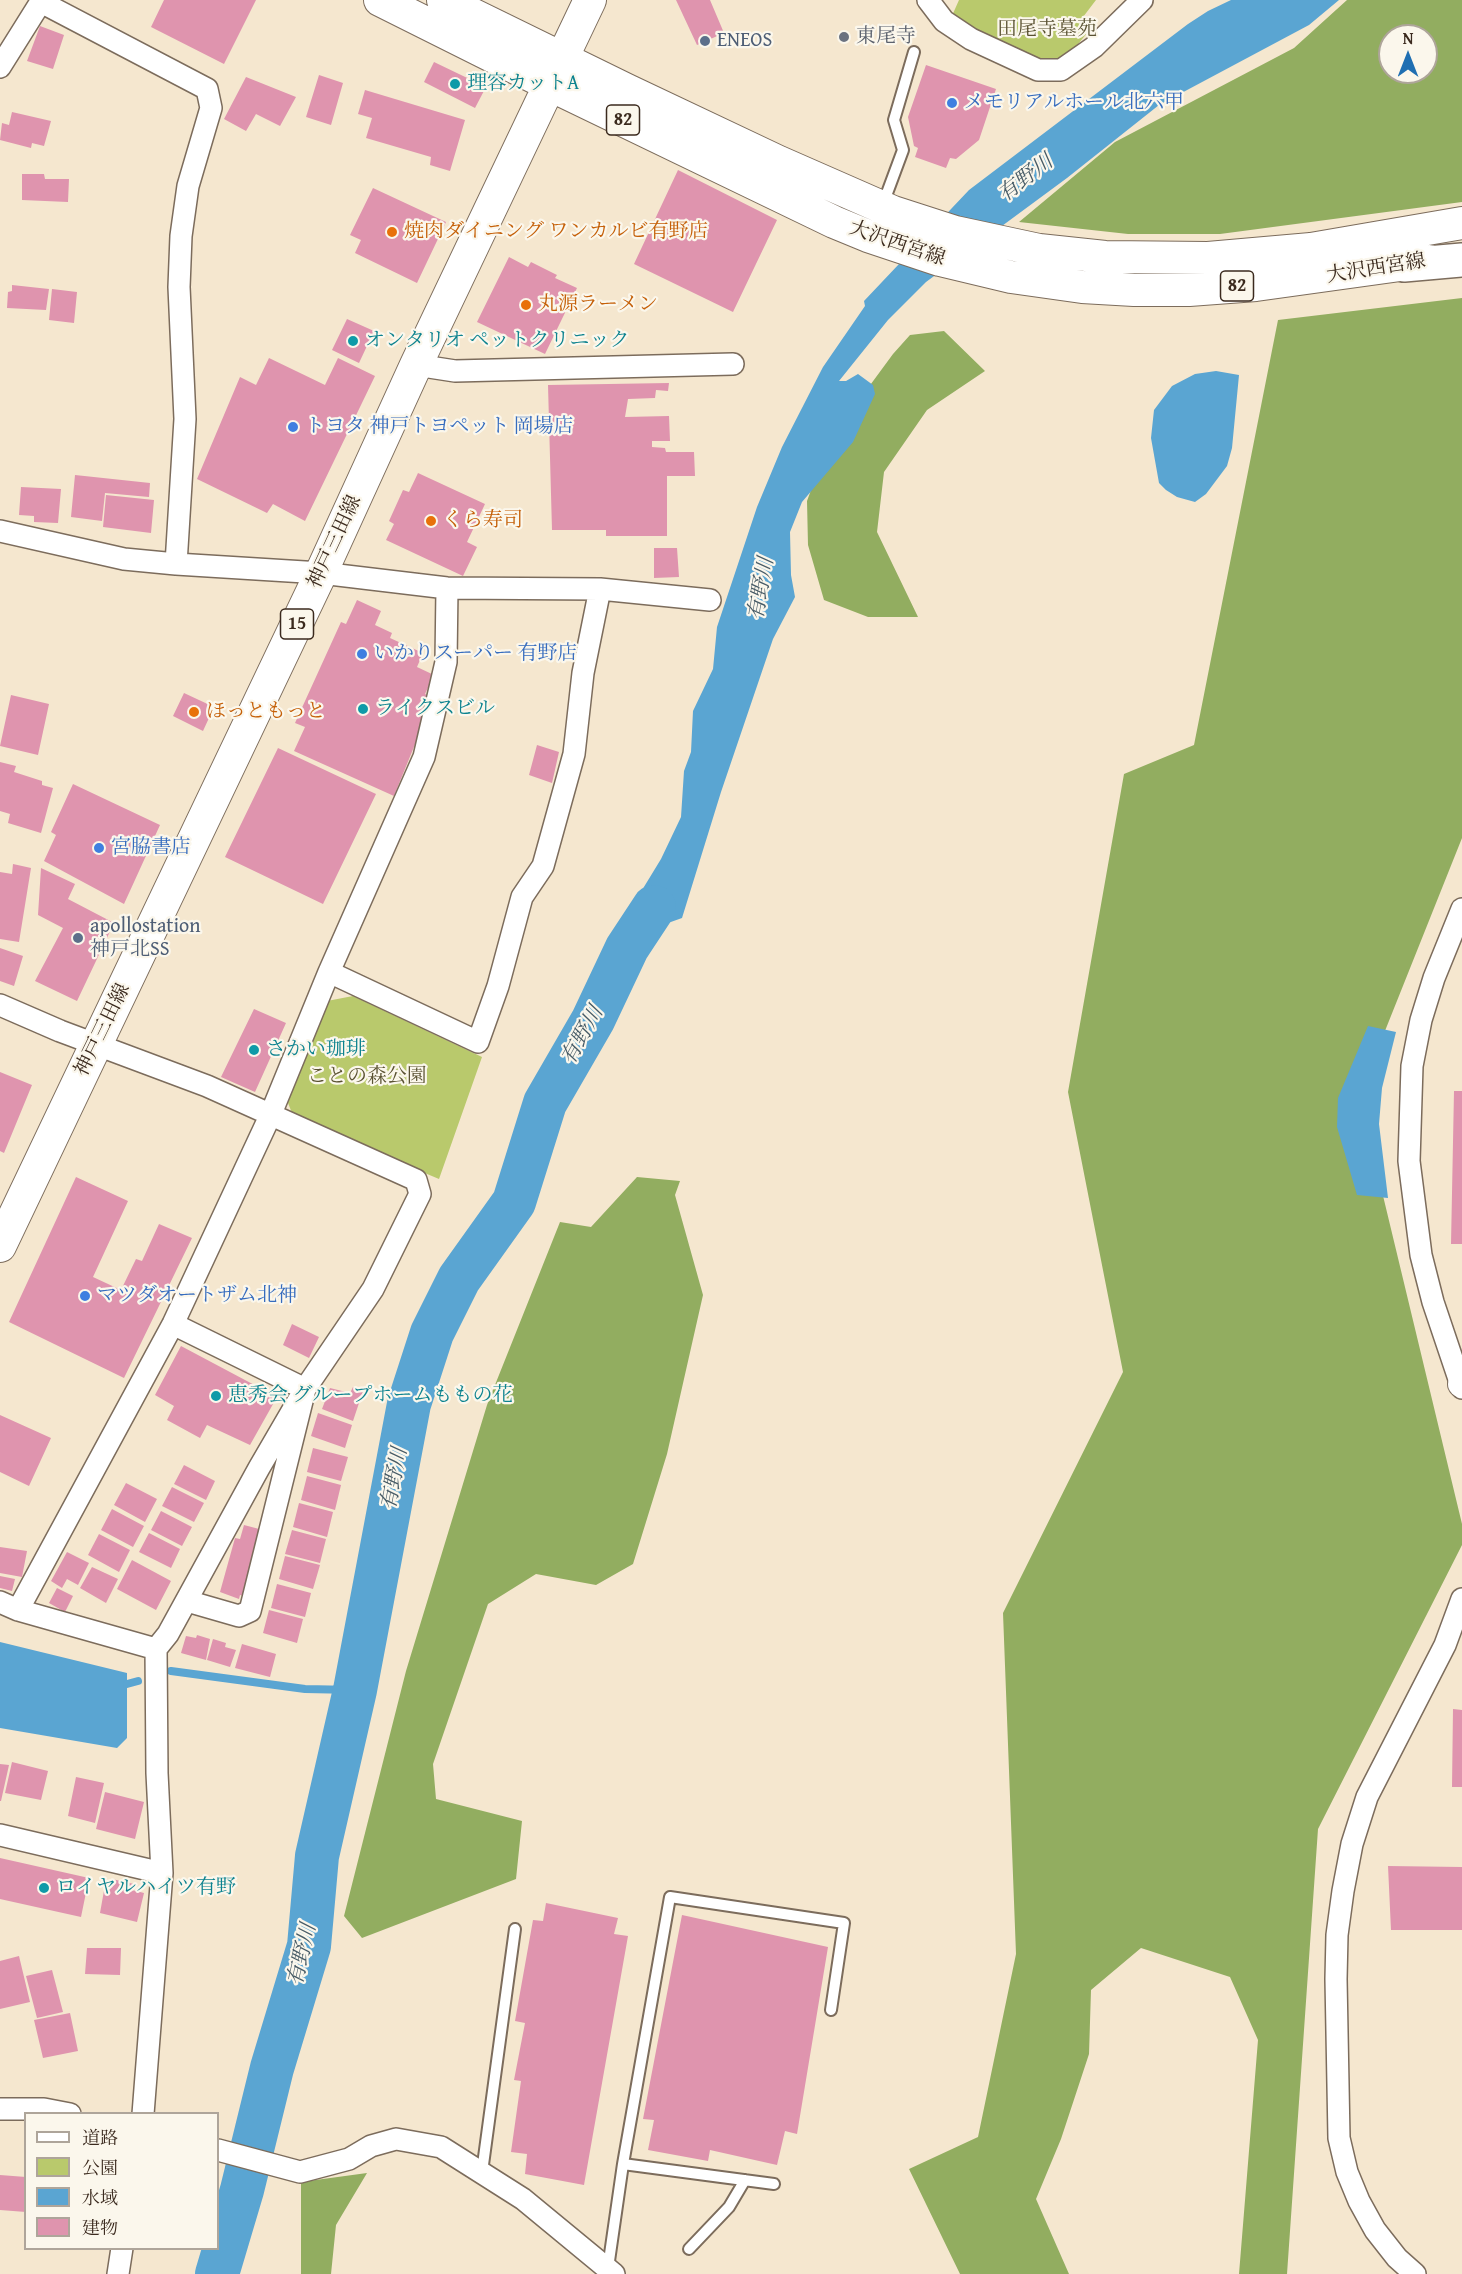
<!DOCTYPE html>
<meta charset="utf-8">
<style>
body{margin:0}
#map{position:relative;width:1462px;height:2274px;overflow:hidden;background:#f5e7cf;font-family:"Gentium Book Plus","Noto Serif JP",serif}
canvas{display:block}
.legend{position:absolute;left:24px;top:2112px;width:195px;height:138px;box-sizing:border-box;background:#fbf7ec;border:2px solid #aea59a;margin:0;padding:8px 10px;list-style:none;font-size:18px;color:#3b2a1e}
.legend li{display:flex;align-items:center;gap:12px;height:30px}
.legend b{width:30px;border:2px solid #aea59a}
.north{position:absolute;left:1378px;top:24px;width:60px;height:60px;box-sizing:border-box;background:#fbf7ec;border:2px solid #aea59a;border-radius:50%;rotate:0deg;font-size:16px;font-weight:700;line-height:24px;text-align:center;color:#3b2a1e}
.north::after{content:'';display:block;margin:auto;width:21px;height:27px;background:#1f6fb2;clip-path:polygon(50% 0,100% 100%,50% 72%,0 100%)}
</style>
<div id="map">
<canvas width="1462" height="2274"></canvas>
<ul class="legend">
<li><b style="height:8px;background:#fff"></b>道路</li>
<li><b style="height:16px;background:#b9c96c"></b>公園</li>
<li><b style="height:16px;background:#5aa5d2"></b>水域</li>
<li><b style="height:16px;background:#df94ae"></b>建物</li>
</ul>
<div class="north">N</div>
</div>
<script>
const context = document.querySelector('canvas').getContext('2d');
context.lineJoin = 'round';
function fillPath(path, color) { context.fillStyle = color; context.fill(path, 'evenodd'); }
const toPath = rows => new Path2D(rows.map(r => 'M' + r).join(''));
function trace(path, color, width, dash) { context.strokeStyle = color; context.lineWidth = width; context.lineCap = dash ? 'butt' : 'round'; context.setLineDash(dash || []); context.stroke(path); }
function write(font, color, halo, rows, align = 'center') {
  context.font = font + ' "Gentium Book Plus","Noto Serif JP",serif'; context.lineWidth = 4.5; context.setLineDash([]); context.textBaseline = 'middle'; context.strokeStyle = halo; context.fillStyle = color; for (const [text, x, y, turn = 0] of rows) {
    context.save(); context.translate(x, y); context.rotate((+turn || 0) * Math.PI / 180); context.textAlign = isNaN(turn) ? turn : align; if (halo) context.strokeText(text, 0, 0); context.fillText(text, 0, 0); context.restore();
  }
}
const green = toPath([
 [959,0,1096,0,1080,21,1088,32,1064,61,1036,58,951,18],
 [353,996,482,1057,439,1179,294,1118,286,1098,327,1001]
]);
const forest = toPath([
 [1347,0,1462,0,1462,202,1220,234,1128,234,1019,222,1115,142,1294,48],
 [1390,36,1426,36,1426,72,1390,72],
 [1462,298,1462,838,1359,1096,1462,1524,1462,1545,1318,1829,1287,2274,1239,2274,1258,2040,1230,1977,1141,1948,1091,1990,1089,2054,1061,2139,1036,2199,1069,2274,960,2274,909,2169,978,2137,1016,1954,1003,1613,1123,1372,1068,1092,1124,774,1194,745,1278,320],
 [944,331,985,371,927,410,884,472,877,532,918,617,868,617,824,600,808,545,807,501,829,441,893,354,910,335],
 [637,1177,680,1181,675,1195,703,1295,667,1454,633,1564,596,1585,536,1574,488,1604,433,1764,436,1799,522,1821,516,1879,362,1938,344,1916,406,1671,487,1405,560,1222,591,1227],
 [367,2173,336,2225,331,2274,301,2274,301,2182]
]);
const water = toPath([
 [1231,0,1339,0,1309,25,1159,105,1067,178,926,282,888,320,839,381,846,381,858,374,873,385,875,394,853,442,802,502,790,532,791,575,795,597,773,639,721,792,682,918,668,923,655,938,639,964,610,951,621,920,625,918,661,859,681,817,684,771,691,752,693,711,713,669,717,627,757,507,782,447,823,367,865,306,864,301,969,190,1188,24,1208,11],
 [1216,371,1239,375,1232,448,1227,466,1206,494,1195,502,1177,497,1166,490,1159,483,1151,438,1154,410,1172,386,1195,374],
 [1368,1026,1396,1032,1382,1088,1379,1124,1388,1198,1357,1195,1337,1127,1338,1098],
 [0,1642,127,1673,127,1738,117,1748,0,1728]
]);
const stream = toPath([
 [171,1671,305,1689,355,1690],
 [127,1684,138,1681]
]);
const river = toPath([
 [217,2274,242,2190,272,2068,309,1946,317,1856,355,1690,409,1404,432,1333,459,1279,514,1202,545,1103,593,1020,627,948,654,907]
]);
const building = toPath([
 [164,0,256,0,224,64,151,27],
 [676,0,710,0,724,33,697,45],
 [40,26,64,35,53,69,27,61],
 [434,62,486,87,475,108,424,82],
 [926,65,996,89,979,140,956,159,950,158,946,168,915,157,918,148,914,146,908,117],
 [319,75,343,83,331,125,306,117],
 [246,77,296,97,280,126,256,114,246,131,224,119],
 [365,90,465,120,450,171,430,165,431,157,366,138,372,118,358,114],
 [12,112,51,121,44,146,32,143,31,148,0,140,2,123,9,125],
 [678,170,777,220,733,312,634,264],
 [22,174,44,174,45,179,69,179,68,202,22,200],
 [373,188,446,222,417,283,355,253,361,240,350,235],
 [509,257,528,267,531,262,557,275,555,278,577,288,545,354,477,322],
 [12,285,49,289,46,310,7,308,8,292,12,291],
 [52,289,77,292,74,323,49,320],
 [347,319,374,331,359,363,332,350],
 [269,358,325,385,338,358,375,376,305,521,273,504,267,513,197,479,240,377,256,385],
 [669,383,668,391,656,390,655,398,628,399,625,417,669,416,670,441,652,441,652,447,665,448,666,452,694,452,695,476,667,476,667,536,606,536,606,530,552,530,548,385],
 [418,473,485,504,467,542,477,547,463,576,386,540,394,524,389,521,403,490,409,492],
 [75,475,150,483,149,497,105,493,102,521,71,517],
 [21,487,61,489,58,523,34,522,34,516,19,515],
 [106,495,154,500,151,533,103,527],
 [654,548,677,548,679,577,654,578],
 [357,600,381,611,375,625,392,633,390,638,423,653,417,667,434,675,425,694,429,696,420,732,394,796,294,751,305,727,295,723,341,622,346,624],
 [184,693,214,707,203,731,173,716],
 [11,695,49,704,38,755,0,746],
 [537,745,559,752,552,783,529,775],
 [278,748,376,794,323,904,225,857],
 [0,762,16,766,14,772,42,781,42,785,53,788,41,833,8,823,10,814,0,811],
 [73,784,160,825,124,904,44,861,56,835,51,832],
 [13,864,31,868,19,942,0,939,0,872,12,874],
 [41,868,75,884,68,899,114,923,77,1001,35,981,63,928,38,915],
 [0,948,23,956,14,986,0,981],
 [254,1009,286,1023,255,1092,221,1077],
 [0,1072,32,1085,4,1153,0,1151],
 [1454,1091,1462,1091,1462,1244,1451,1244],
 [76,1177,128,1201,93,1277,121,1290,136,1259,142,1261,159,1224,192,1238,124,1378,9,1322],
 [292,1324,319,1337,309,1358,283,1345],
 [181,1346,277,1397,250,1445,207,1425,200,1438,167,1420,174,1406,155,1395],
 [353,1387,363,1391,353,1421,322,1409,330,1388,350,1393],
 [318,1413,352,1425,345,1448,311,1436],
 [0,1415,51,1438,29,1486,0,1472],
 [313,1448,348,1457,341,1481,307,1472],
 [184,1465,215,1481,206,1500,174,1484],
 [307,1476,341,1485,335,1510,301,1500],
 [126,1483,157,1499,145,1522,114,1505],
 [172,1487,204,1503,194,1522,162,1506],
 [299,1503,333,1512,327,1537,293,1527],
 [112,1509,144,1526,133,1547,101,1530],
 [161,1511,192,1527,182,1546,151,1530],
 [244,1525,263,1530,244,1596,240,1595,239,1599,220,1592,235,1538,240,1539],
 [292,1530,326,1539,320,1563,285,1554],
 [149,1533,180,1549,171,1568,139,1552],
 [99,1534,130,1550,119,1572,88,1555],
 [0,1547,27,1551,22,1577,0,1573],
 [67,1552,89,1563,78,1585,67,1579,62,1588,51,1581],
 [285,1556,320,1565,313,1589,279,1579],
 [132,1560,171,1581,156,1610,117,1589],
 [92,1567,118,1579,106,1603,80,1588],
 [0,1576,15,1579,12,1591,0,1588],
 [277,1584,311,1593,305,1617,271,1608],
 [57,1588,73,1596,65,1612,49,1603],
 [269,1610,303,1619,297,1643,263,1633],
 [197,1635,210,1639,206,1660,181,1653,186,1636,196,1638],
 [213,1639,226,1643,225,1647,236,1650,230,1667,207,1660],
 [242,1644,276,1654,270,1677,235,1668],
 [1453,1709,1462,1710,1462,1787,1452,1787],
 [12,1762,48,1771,41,1800,5,1793],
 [0,1764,9,1765,1,1801,0,1801],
 [76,1777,104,1783,95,1823,68,1816],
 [105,1792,144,1802,135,1839,96,1829],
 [0,1858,89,1878,81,1917,0,1899],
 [1388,1866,1462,1867,1462,1930,1391,1930],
 [112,1879,134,1884,132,1890,144,1893,137,1922,100,1913,105,1885,112,1885],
 [546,1903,618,1918,614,1934,628,1936,584,2185,525,2174,527,2154,511,2152,521,2081,514,2080,525,2023,515,2021,533,1920,543,1921],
 [682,1915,828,1947,797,2134,785,2131,777,2165,710,2150,708,2161,648,2150,654,2120,643,2119],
 [87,1948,121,1948,120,1975,85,1974],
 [19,1956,30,2002,0,2009,0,1961],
 [52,1970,63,2012,37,2018,26,1976],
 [70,2013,78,2051,43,2058,34,2020],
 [0,2175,26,2177,26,2212,0,2210]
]);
const service = toPath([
 [883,204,903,150,894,120,914,52],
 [623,2164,774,2184],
 [482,2172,515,1929],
 [689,2249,729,2207,745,2180],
 [608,2268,623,2164,670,1897,844,1923,831,2010]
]);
const minor = toPath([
 [928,0,944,21,971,39,1038,70,1061,70,1094,47,1142,0],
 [41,2,207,89,211,108,188,186,181,236,179,287,185,419,176,564],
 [0,67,42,0],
 [416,365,455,371,733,364],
 [0,531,124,559,176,564,321,573,447,588,600,589,710,600],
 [1462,909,1434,978,1421,1020,1412,1066,1409,1161,1421,1255,1433,1302,1462,1388],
 [329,972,478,1042,498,986,522,897,543,866,574,754,583,673,600,589],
 [0,1005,60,1031,207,1086,416,1180,420,1194,373,1289,305,1389,259,1468,168,1634,156,1649],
 [173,1324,305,1389,250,1611,239,1616,187,1601],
 [0,1602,18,1610,156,1649,157,1773,162,1873,143,2114],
 [18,1610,173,1324,270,1116,329,972,424,757,446,662,447,588],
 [0,1835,162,1873],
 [0,2109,44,2109,70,2114],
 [218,2150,300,2172,349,2159,371,2146,396,2139,441,2147,523,2199,614,2274],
 [118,2274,122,2248],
 [1415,2274,1397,2258,1375,2230,1359,2201,1347,2172,1339,2138,1336,1979,1337,1935,1343,1891,1352,1844,1367,1797,1445,1645,1462,1599]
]);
const tertiary = toPath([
 [1461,1384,1462,1384]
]);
const primary = toPath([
 [380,0,550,85,834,222,868,236,940,260,1011,277,1082,287,1134,290,1189,290,1256,285,1429,261],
 [443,0,627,90,779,162,893,212,955,232,1039,250,1105,257,1208,258,1311,249,1462,223],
 [0,1246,321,573,416,365,590,0]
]);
const motorway = toPath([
 [1404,265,1462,260]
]);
const markers = [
 [844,37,6,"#6b7280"],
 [705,41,6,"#5c6f8a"],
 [455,84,6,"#0f9aa8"],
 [952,103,6,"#3f7fe0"],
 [392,232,6,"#e8710a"],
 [526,305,6,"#e8710a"],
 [353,341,6,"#0f9aa8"],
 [293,427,6,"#3f7fe0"],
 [431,521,6,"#e8710a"],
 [362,654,6,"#3f7fe0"],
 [363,709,6,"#0f9aa8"],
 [194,712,6,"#e8710a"],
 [99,848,6,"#3f7fe0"],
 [78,938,6,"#5c6f8a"],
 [254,1050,6,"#0f9aa8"],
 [85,1296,6,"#3f7fe0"],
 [216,1396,6,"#0f9aa8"],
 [44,1888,6,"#0f9aa8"]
];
const shields = [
 [623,120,33],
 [1237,286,33],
 [297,624,33]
];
const shieldNames = [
 ["82",623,120],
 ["82",1237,286],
 ["15",297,624]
];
const parkNames = [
 ["田尾寺墓苑",1047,30],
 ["ことの森公園",367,1077]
];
const worshipNames = [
 ["東尾寺",856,37]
];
const serviceNames = [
 ["ENEOS",717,41],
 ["apollostation",90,927],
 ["神戸北SS",90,950]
];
const cultureNames = [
 ["理容カットA",467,84],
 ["オンタリオ ペットクリニック",365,341],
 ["ライクスビル",375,709],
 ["さかい珈琲",266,1050],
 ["恵秀会 グループホームももの花",228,1396],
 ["ロイヤルハイツ有野",56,1888]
];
const shopNames = [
 ["メモリアルホール北六甲",964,103],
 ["トヨタ 神戸トヨペット 岡場店",305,427],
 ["いかりスーパー 有野店",374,654],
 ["宮脇書店",111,848],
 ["マツダオートザム北神",97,1296]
];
const foodNames = [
 ["焼肉ダイニング ワンカルビ有野店",404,232],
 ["丸源ラーメン",538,305],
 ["くら寿司",443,521],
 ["ほっともっと",206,712]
];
const streetNames = [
 ["大沢西宮線",897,244,19],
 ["大沢西宮線",1376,269,-9],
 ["神戸三田線",335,542,-65],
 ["神戸三田線",103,1030,-64]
];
const waterNames = [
 ["有野川",1026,179,-38],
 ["有野川",762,589,-80],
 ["有野川",583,1036,-61],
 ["有野川",395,1479,-79],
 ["有野川",303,1955,-77]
];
fillPath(green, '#b9c96c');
fillPath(forest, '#92ad60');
fillPath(water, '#5aa5d2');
trace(stream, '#5aa5d2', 8);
trace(river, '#5aa5d2', 44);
fillPath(building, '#df94ae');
trace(service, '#7c6c5c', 14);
trace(minor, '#7c6c5c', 24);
trace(tertiary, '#7c6c5c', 28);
trace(primary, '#7c6c5c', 34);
trace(motorway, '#7c6c5c', 36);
trace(service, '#fff', 10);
trace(minor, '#fff', 21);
trace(tertiary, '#fff', 26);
trace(primary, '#fff', 32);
trace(motorway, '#fff', 33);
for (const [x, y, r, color] of markers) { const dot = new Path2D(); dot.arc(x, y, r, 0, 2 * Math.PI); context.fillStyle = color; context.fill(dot); trace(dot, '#fbf7ec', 2); }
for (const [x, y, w] of shields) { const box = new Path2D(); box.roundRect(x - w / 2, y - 15, w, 30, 4.5); context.fillStyle = '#fbf7ec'; context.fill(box); trace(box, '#3b2a1e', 1.5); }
write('bold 18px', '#3b2a1e', null, shieldNames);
write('20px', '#5a5232', '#fbf7ec', parkNames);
write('20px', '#5b616d', '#fbf7ec', worshipNames, 'left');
write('20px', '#4e5e75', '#fbf7ec', serviceNames, 'left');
write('20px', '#0d838f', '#fbf7ec', cultureNames, 'left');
write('20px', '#366cbe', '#fbf7ec', shopNames, 'left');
write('20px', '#c56008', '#fbf7ec', foodNames, 'left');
write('20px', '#3b2a1e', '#fbf7ec', streetNames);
write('italic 21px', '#475b66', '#fbf7ec', waterNames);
</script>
